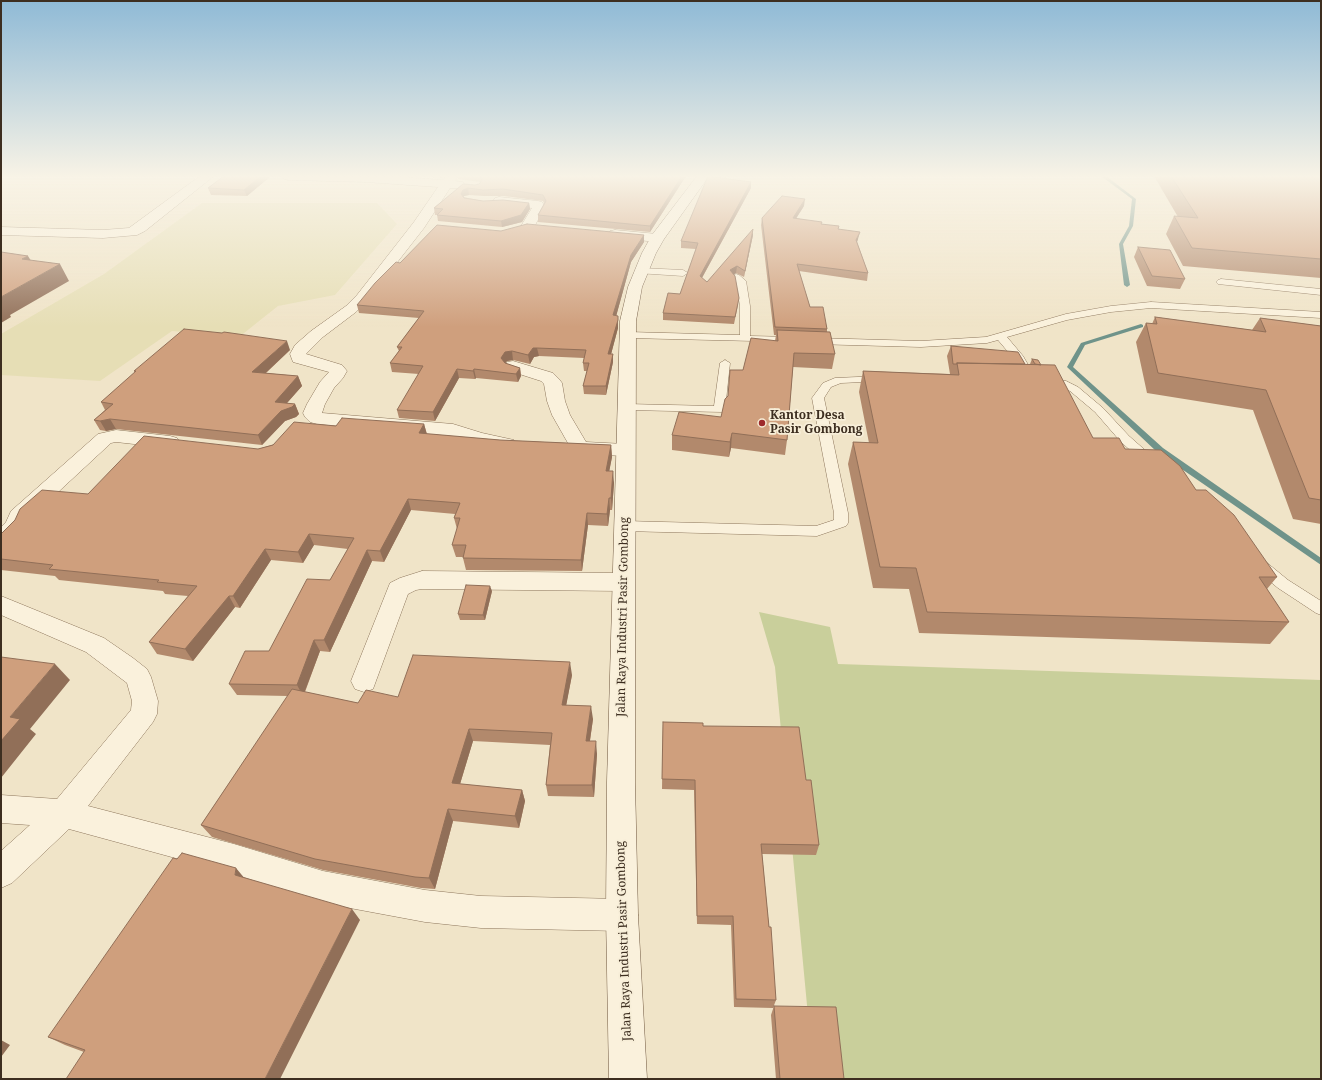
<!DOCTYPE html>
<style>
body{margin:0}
#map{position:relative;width:1322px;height:1080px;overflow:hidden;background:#f0e4c8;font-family:"Noto Serif",serif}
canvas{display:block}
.frame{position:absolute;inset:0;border:2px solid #3d2e20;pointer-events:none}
</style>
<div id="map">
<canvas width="1322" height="1080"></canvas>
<div class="frame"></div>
</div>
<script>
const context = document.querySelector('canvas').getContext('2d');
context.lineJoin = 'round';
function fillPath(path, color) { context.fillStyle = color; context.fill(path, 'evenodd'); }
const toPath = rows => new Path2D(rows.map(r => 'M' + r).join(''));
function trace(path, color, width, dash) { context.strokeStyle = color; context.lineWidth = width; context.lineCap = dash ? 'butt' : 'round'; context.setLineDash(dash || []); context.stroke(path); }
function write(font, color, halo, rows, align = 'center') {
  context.font = font + ' "Noto Serif",serif'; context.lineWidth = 3.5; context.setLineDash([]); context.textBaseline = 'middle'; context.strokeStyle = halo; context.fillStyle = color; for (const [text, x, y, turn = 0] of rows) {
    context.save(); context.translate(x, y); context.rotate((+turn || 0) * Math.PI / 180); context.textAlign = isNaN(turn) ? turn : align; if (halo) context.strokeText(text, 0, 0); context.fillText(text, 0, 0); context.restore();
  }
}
const farmland = toPath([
 [202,203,377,203,397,224,335,295,278,306,239,337,172,331,100,381,1,375,1,334,104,274]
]);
const green = toPath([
 [759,612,830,627,838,664,1321,680,1321,1079,814,1079,775,667]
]);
const stream = toPath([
 [1101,176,1106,176,1136,199,1133,226,1123,244,1130,285,1127,287,1124,285,1119,244,1129,226,1132,199,1101,176],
 [1141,324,1143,325,1143,327,1085,345,1073,367,1163,448,1321,558,1321,565,1157,452,1067,367,1081,343,1141,324]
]);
const lane = toPath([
 [640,268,683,270,688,273,683,276,637,273,635,271,640,268],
 [736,274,739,275,746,281,750,306,750,336,793,337,798,340,797,342,628,338,623,335,628,332,740,335,740,306,736,282,731,277,736,274],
 [1221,279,1321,289,1321,295,1218,284,1216,282,1218,280,1221,279],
 [1151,302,1321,312,1321,318,1151,308,1111,312,1067,320,1007,337,1023,356,1030,368,1025,371,1021,370,1014,359,998,340,987,343,921,347,814,344,809,341,814,338,921,341,986,337,1066,314,1111,306,1151,302],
 [725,360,730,363,725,410,723,412,626,410,622,409,620,407,622,405,626,404,714,406,720,363,725,360],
 [881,376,887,379,885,381,841,383,831,387,824,398,848,513,848,523,846,526,817,536,624,531,619,529,617,526,619,523,624,521,816,526,834,520,834,513,812,398,823,383,835,378,881,376],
 [1047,378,1066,381,1078,387,1103,408,1129,436,1154,458,1156,461,1154,464,1146,464,1121,442,1095,412,1070,391,1059,386,1043,383,1041,381,1043,379,1047,378],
 [1261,561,1266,562,1288,580,1321,601,1321,615,1316,613,1278,588,1256,570,1254,566,1256,562,1261,561]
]);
const street = toPath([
 [200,176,214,176,145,231,137,235,103,238,1,235,1,227,103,230,129,228,200,176],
 [282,176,387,176,443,180,446,176,458,176,455,181,463,182,465,185,463,188,450,188,424,228,367,301,356,312,323,337,306,354,342,365,347,371,343,378,334,388,325,404,322,413,453,424,482,433,514,440,517,444,514,448,507,450,471,442,451,436,317,424,310,422,305,417,303,413,307,404,320,382,329,372,293,362,290,354,295,345,311,331,346,306,357,295,414,222,438,187,366,182,288,180,284,179,282,176],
 [499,197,538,201,542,202,545,207,533,229,528,230,523,229,521,226,532,208,495,204,493,201,495,198,499,197],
 [615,230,657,234,662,235,664,238,662,241,657,242,610,237,608,234,610,231,615,230],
 [513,361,553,373,559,379,562,383,565,401,570,415,586,442,625,444,632,446,635,450,632,454,625,456,580,454,573,452,552,415,547,401,544,384,541,381,507,370,504,366,507,362,513,361],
 [116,430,170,436,177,438,180,442,177,446,170,448,116,442,111,443,28,520,23,531,9,546,1,548,1,527,6,522,11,511,98,434,116,430],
 [422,571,623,573,631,576,635,582,631,588,623,591,422,589,416,590,408,594,373,689,364,692,355,689,351,681,390,583,400,578,422,571],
 [1,596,104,638,133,658,147,669,151,677,158,701,157,714,153,722,88,806,234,844,323,871,425,890,481,896,622,899,633,904,638,915,633,926,622,931,481,928,425,922,323,903,234,874,69,829,12,883,1,888,1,851,30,825,1,823,1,795,57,799,131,710,132,701,127,683,86,652,1,615,1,596]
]);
const secondary = toPath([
 [697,176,709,176,664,239,656,253,642,287,636,321,635,782,638,915,647,1079,609,1079,606,915,607,782,620,321,628,287,642,253,652,235,697,176]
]);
const wall = toPath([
 [224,176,271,176,247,196,211,195,208,188],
 [422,176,444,176,443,178],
 [457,176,686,176,650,232,538,222,538,215,544,203,543,201,504,196,484,196,469,195,464,196,463,197,483,201,529,203,530,209,522,222,502,227,438,221,437,215,435,215,434,208,463,184,475,185,479,184,481,182,480,182,458,179],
 [1154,176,1321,176,1321,278,1183,266,1166,234,1174,216,1178,217],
 [751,182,751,188,702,278,707,282,753,235,744,277,736,273,734,274,738,305,734,324,663,320,663,313,680,294,696,249,681,248,681,241],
 [804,206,796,218,822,224,839,229,858,239,857,242,868,273,867,281,799,271,810,307,827,329,827,332,835,354,832,369,793,367,787,440,785,455,731,448,729,457,672,450,672,435,721,417,728,396,743,370,775,341,776,335,774,335,761,225,762,218],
 [501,231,644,235,644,242,631,262,616,316,618,316,618,328,611,354,613,354,613,362,606,395,584,394,583,386,587,371,584,371,583,363,584,358,539,356,534,357,530,364,513,360,507,361,505,363,520,368,521,376,518,382,476,378,475,379,459,378,435,421,399,418,397,410,419,374,392,372,390,363,399,351,397,347,419,318,359,313,357,305,400,263],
 [1138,247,1185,279,1180,289,1147,286,1134,257],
 [1155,317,1252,330,1260,318,1321,326,1321,524,1293,519,1253,410,1147,393,1136,342,1146,323,1152,324],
 [951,346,1025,364,1030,364,1032,359,1041,365,1093,438,1125,449,1196,490,1277,577,1267,589,1289,622,1270,644,919,633,909,589,873,588,848,464,853,442,869,443,859,392,863,371,950,374,947,356],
 [290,350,266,373,298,376,302,386,287,403,295,404,299,414,296,417,285,421,262,445,116,429,106,431,100,430,94,420,105,410,101,402,135,373,134,371],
 [424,424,427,434,500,440,611,445,612,457,609,471,614,483,612,510,610,510,608,526,588,525,582,571,466,570,463,558,463,557,456,557,452,545,457,529,454,518,455,514,411,510,384,562,372,561,330,652,320,651,305,692,358,703,398,697,572,675,566,705,593,719,590,741,597,754,594,797,548,796,546,785,550,745,473,741,460,784,522,790,525,801,519,828,453,821,435,889,421,888,323,870,212,837,201,825,288,696,237,695,229,684,269,651,330,580,348,549,314,545,303,563,271,560,240,608,235,607,193,661,157,654,149,642,188,596,165,594,163,591,59,580,55,576,1,570,1,534,88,494,258,449,336,426],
 [492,591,485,620,460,620,458,614],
 [663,722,703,726,806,780,819,845,816,855,762,854,776,1000,773,1008,734,1007,731,925,697,924,694,790,662,789],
 [245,878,360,920,84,1052,65,1045,48,1037],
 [774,1006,844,1079,776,1079,771,1015]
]);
const shadedWall = toPath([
 [261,176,271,176,247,196,244,190],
 [682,176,686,176,650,232,650,226],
 [751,182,751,188,699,283,700,276],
 [468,188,469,195,464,196,462,201,461,194,463,190],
 [805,199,804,206,792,225,793,218],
 [529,203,530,209,522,222,502,227,501,221],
 [753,229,753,235,744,277,745,271],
 [860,232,858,239,855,247,856,240],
 [644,235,644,242,631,262,614,324,613,315,631,255],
 [28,256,38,272,22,259],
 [60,264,69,281,10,315,11,317,1,323,1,297],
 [737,266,736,273,730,277,730,270],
 [618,316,618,328,609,362,608,354],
 [287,341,290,350,257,381,252,372],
 [533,348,537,348,539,356,534,357,530,364,528,355],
 [512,351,513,360,507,361,503,367,501,358,505,352],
 [613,354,613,362,606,395,606,386],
 [520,368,521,376,518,382,516,374],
 [457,369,459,378,435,421,433,412],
 [474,369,476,378,475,379,473,371],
 [298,376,302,386,279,412,275,402],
 [295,404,299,414,296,417,285,421,262,445,258,435,281,411],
 [110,419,116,429,106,431,100,421],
 [424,424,427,435,419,433],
 [732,433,731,448,729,457,730,442],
 [611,445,612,457,607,483,606,471],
 [613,471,614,483,612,510,611,498],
 [609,498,610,510,608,526,607,514],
 [408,499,411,510,384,562,380,551],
 [587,513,588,525,582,571,581,560],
 [309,534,314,545,303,563,298,552],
 [265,549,271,560,240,608,233,596],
 [367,550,372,561,330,652,324,640],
 [490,586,492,591,485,620,483,615],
 [229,596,235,607,193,661,185,649],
 [314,640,320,651,303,696,297,685],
 [570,662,572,675,564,717,562,705],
 [55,664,70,680,30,729,36,734,1,778,1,741,10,717],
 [591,706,593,719,588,753,586,741],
 [469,729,473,741,457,794,452,783],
 [596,741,597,754,594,797,592,785],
 [522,790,525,801,519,828,515,816],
 [448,809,453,821,435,889,429,878],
 [236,868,246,880,235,875],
 [352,909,360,920,280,1079,265,1079],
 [1,1040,10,1045,1,1057]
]);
const building = toPath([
 [224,176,261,176,244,190,208,188,224,176],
 [480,176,682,176,650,226,538,215,546,201,543,195,503,189,483,190,468,188,463,190,461,194,464,198,483,201,503,200,529,203,521,215,501,221,437,215,443,209,434,208,463,184,475,185,479,184,482,180,480,176],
 [708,176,751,182,700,276,707,282,753,229,745,271,737,266,730,270,735,276,739,298,735,317,663,313,668,293,680,294,698,243,681,241,708,176],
 [1171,176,1321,176,1321,259,1192,248,1174,216,1198,218,1171,176],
 [782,196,805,199,793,218,822,222,821,224,839,226,838,229,860,232,856,240,868,273,797,264,810,307,823,307,827,329,775,327,762,218,782,196],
 [527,224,644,235,631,255,613,315,618,316,618,320,608,354,613,354,606,386,583,386,589,363,583,363,586,350,537,348,533,348,528,355,512,351,505,352,501,358,505,363,520,368,516,374,474,369,473,371,457,369,433,412,397,410,423,366,390,363,402,347,397,347,424,311,357,305,375,283,396,262,400,263,437,225,501,231,527,224],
 [1138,247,1170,250,1185,279,1152,276,1138,247],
 [1,252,28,256,22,259,60,264,1,297,1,252],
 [1155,317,1266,332,1260,318,1321,326,1321,500,1309,498,1266,390,1158,373,1146,323,1157,324,1155,317],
 [184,329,222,333,224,332,287,341,252,372,298,376,275,402,295,404,292,407,281,411,258,435,110,419,100,421,94,420,113,404,101,402,136,371,134,371,184,329],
 [777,330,830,332,835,354,794,353,787,440,732,433,730,442,672,435,679,412,721,417,725,399,728,396,730,370,743,370,751,338,778,341,777,330],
 [951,346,1018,352,1025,364,957,363,957,364,953,364,951,346],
 [1032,359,1038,360,1041,365,1035,364,1032,359],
 [957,363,1055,365,1093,438,1119,438,1125,449,1161,450,1180,466,1196,490,1206,490,1234,515,1277,577,1259,577,1289,622,927,612,916,568,880,567,853,442,878,443,863,371,959,375,957,363],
 [342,418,424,424,419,433,500,440,611,445,606,471,613,471,611,498,609,498,607,514,587,513,581,560,463,558,466,545,452,545,460,518,454,518,460,503,408,499,380,551,367,550,324,640,314,640,297,685,229,684,245,651,269,651,307,579,330,580,354,538,309,534,298,552,265,549,233,596,229,596,185,649,149,642,197,586,157,582,159,580,49,569,53,565,1,559,1,534,15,520,20,509,42,490,88,494,144,436,258,449,273,445,294,422,336,426,342,418],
 [466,585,490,586,483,615,458,614,466,585],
 [413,655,570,662,562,705,591,706,586,741,596,741,592,785,546,785,552,733,469,729,452,783,522,790,515,816,448,809,429,878,415,877,315,859,201,825,292,689,358,703,366,690,398,697,413,655],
 [1,657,55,664,10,717,20,719,1,741,1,657],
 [663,722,703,723,703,726,799,727,806,780,811,780,819,845,761,844,769,927,771,927,776,1000,736,999,733,916,697,916,695,780,662,779,663,722],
 [182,853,236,868,235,875,352,909,265,1079,66,1079,85,1050,48,1037,173,858,177,859,182,853],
 [774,1006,836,1007,844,1079,780,1079,774,1006]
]);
const markers = [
 [762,423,4,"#9e2a2b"]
];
const poiNames = [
 ["Kantor Desa",770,416],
 ["Pasir Gombong",770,430]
];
const streetNames = [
 ["Jalan Raya Industri Pasir Gombong",623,617,-89],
 ["Jalan Raya Industri Pasir Gombong",624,941,-92]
];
fillPath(farmland, '#e6deb5');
fillPath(green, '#c9cf9b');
fillPath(stream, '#6f938a');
trace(lane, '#8d765c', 1);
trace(street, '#8d765c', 1);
trace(secondary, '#6f573f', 1);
fillPath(lane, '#faf1dc');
fillPath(street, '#faf1dc');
fillPath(secondary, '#faf1dc');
fillPath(wall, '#b2896c');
fillPath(shadedWall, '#916f58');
fillPath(building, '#cf9f7d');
trace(building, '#916f58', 1);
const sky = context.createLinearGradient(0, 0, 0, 327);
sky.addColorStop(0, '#8fbad6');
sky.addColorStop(0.54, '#f8f3e6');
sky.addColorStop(1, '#f8f3e600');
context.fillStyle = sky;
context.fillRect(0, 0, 1322, 327);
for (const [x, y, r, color] of markers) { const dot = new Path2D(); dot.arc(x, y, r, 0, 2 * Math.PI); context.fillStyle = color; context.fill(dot); trace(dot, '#f7eed8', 1.5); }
write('bold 12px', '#3d2e20', '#f7eed8', poiNames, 'left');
write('12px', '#3d2e20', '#f7eed8', streetNames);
</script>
